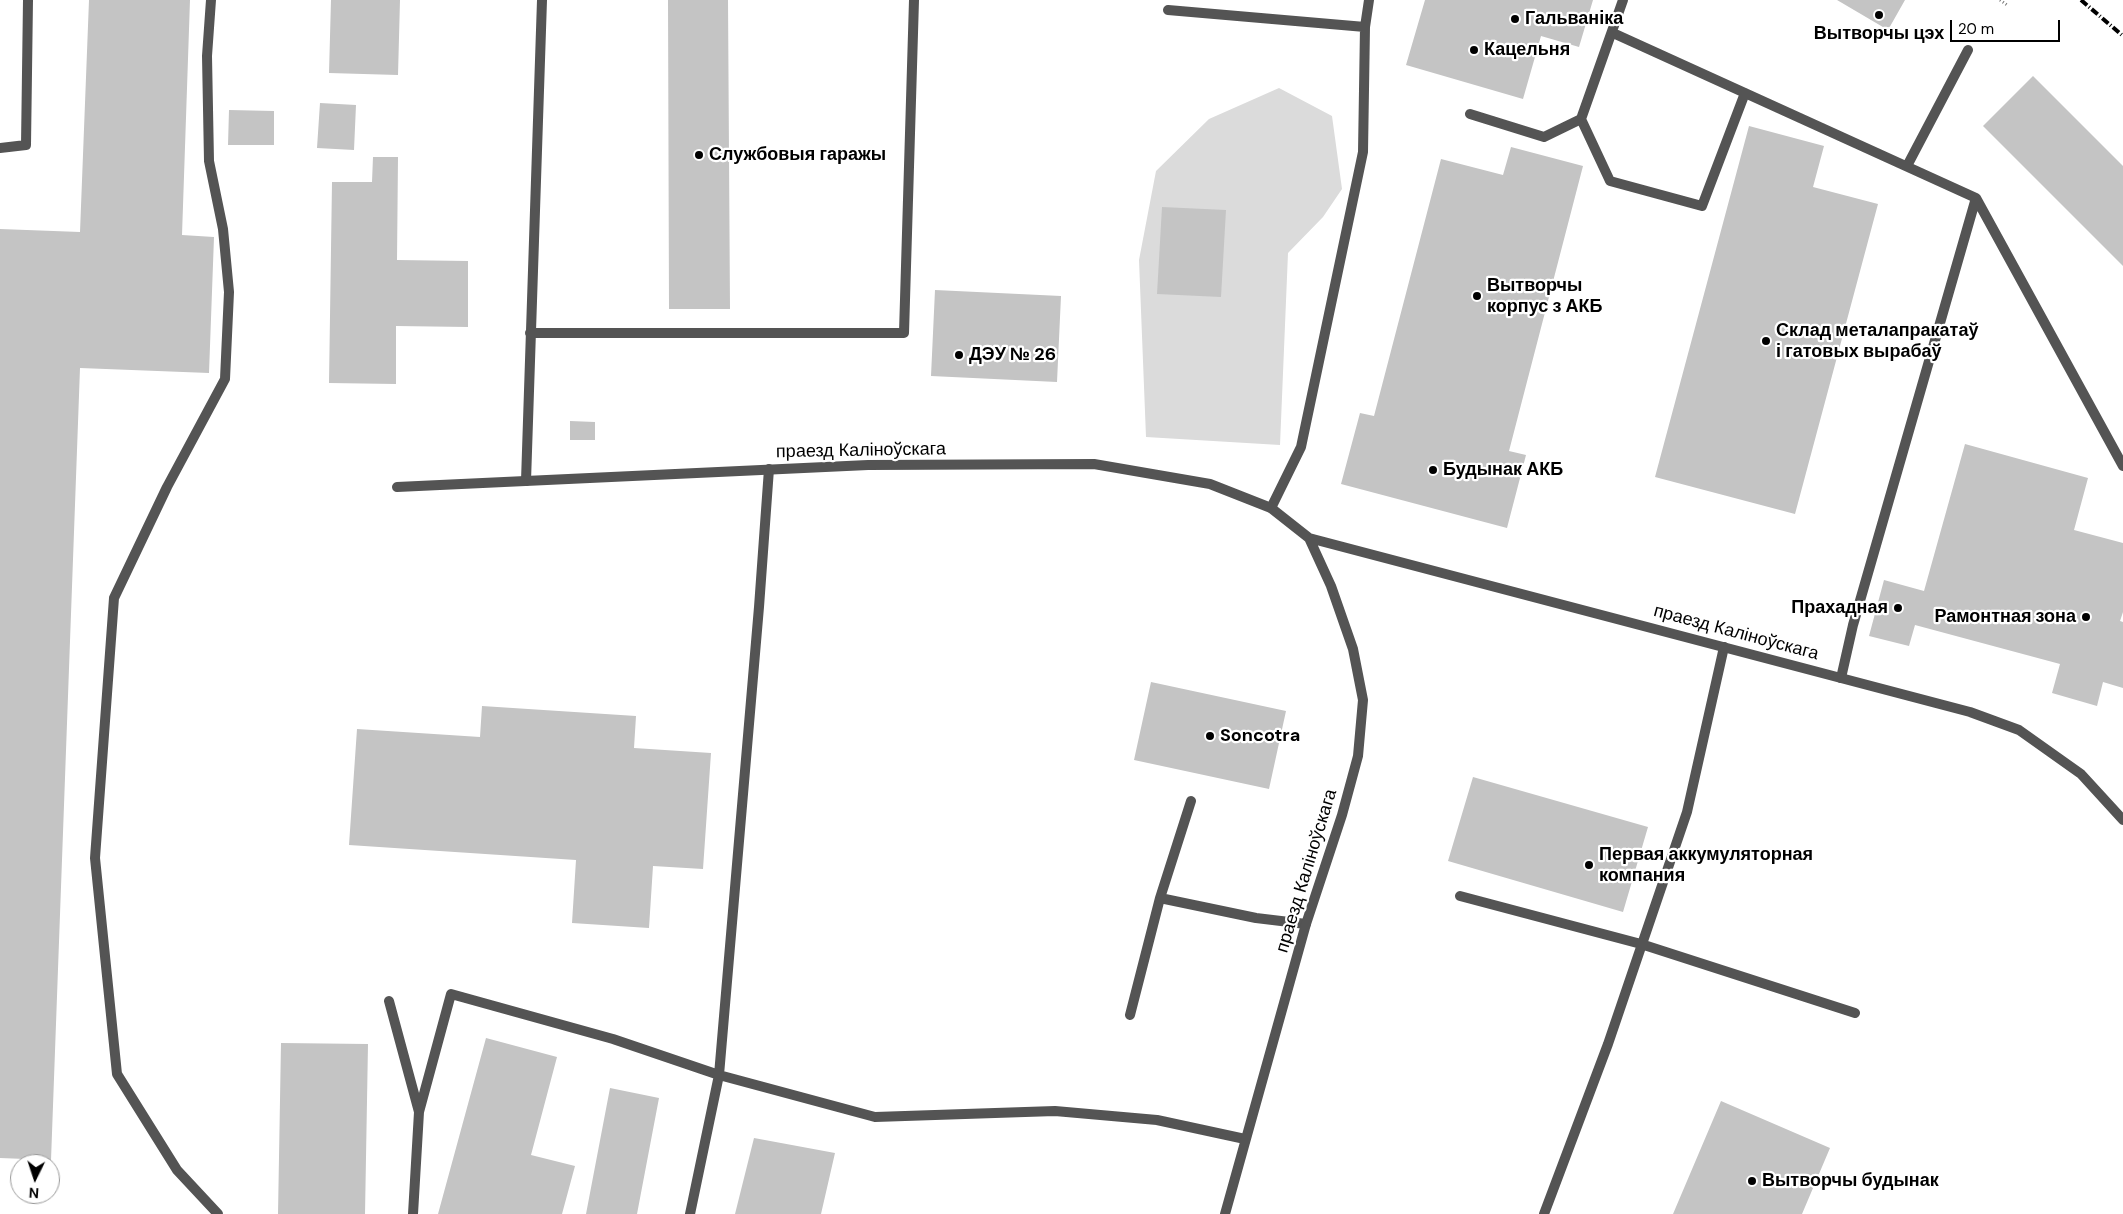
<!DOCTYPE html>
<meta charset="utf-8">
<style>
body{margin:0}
#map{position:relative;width:2123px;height:1214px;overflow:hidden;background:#fff;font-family:"DM Sans",sans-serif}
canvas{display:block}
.north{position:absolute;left:10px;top:1154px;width:50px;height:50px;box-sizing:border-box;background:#fff;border:1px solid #999;border-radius:50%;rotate:184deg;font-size:14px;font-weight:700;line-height:20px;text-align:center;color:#000}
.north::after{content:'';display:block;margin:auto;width:18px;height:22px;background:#000;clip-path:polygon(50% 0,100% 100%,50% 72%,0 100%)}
.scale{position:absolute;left:1950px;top:20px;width:110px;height:22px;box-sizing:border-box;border:2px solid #000;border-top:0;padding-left:6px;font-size:15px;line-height:18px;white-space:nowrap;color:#000;-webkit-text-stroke:4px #fff;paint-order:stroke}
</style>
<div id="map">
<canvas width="2123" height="1214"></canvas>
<div class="north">N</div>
<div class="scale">20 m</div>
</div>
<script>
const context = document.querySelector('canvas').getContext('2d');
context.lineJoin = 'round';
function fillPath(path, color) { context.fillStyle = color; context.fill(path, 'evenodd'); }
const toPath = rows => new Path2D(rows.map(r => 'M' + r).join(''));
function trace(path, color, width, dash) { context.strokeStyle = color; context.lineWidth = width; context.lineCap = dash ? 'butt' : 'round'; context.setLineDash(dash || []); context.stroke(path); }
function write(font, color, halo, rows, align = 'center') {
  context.font = font + ' "DM Sans",sans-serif'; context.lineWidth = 4.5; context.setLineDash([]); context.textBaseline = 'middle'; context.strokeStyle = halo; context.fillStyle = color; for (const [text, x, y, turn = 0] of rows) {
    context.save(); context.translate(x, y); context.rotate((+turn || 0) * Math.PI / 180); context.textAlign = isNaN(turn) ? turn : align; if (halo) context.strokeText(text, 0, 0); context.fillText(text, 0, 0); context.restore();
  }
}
const green = toPath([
 [1279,88,1332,116,1342,189,1323,217,1288,253,1280,445,1146,437,1139,260,1156,171,1209,119]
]);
const building = toPath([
 [89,0,190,0,182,235,214,237,209,373,80,368,51,1160,0,1158,0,229,80,232],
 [331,0,400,0,398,75,329,73],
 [668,0,728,0,730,309,669,309],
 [1425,0,1593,0,1579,47,1541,36,1523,99,1406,65],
 [1837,0,1905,0,1888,30],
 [2033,76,2123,166,2123,266,1983,126],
 [320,103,356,105,354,150,317,148],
 [229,110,274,111,274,145,228,145],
 [1749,126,1824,146,1813,187,1878,204,1795,514,1655,477],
 [1511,147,1583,166,1509,451,1526,455,1507,528,1341,484,1360,413,1374,416,1441,159,1503,175],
 [373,157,398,157,397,260,468,261,468,327,396,326,396,384,329,383,332,182,372,182],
 [1162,207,1226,210,1221,297,1157,294],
 [935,290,1061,296,1057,382,931,376],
 [570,421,595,422,595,440,570,440],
 [1965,444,2088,478,2074,530,2123,543,2123,612,2120,621,2123,622,2123,688,2103,682,2097,706,2052,693,2060,664,1915,625,1909,646,1869,636,1884,580,1924,591],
 [1151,682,1286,711,1269,789,1134,760],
 [482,706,636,716,634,748,711,753,703,869,653,866,649,928,572,923,576,860,349,845,357,729,480,737],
 [1473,777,1648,827,1623,912,1448,861],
 [486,1038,557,1057,531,1155,575,1166,562,1214,438,1214],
 [281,1043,368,1044,365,1214,278,1214],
 [610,1088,659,1098,637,1214,586,1214],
 [1721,1101,1830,1148,1802,1214,1673,1214],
 [754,1138,835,1153,821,1214,735,1214]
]);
const path = toPath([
 [2000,0,2007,5]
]);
const lane = toPath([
 [211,0,207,56,209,161,223,229,229,292,225,379,167,487,114,598,95,858,117,1074,177,1170,218,1214],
 [1623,0,1581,119,1610,181,1702,206,1745,93],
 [1168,10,1365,27],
 [1613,33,1976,198,2123,466],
 [1470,114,1544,137,1581,119],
 [0,148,26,145,28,0],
 [1907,166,1968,50],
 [530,333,904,333,914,0],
 [769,469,759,607,719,1075,875,1117,1055,1111,1157,1120,1245,1139],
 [526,481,542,0],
 [1271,508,1301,447,1363,152,1365,27,1369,0],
 [1841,678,1853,625,1976,198],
 [1460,896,1641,944,1855,1013],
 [1160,898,1256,918,1306,924],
 [389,1001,419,1112,413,1214],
 [1130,1015,1160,898,1191,801],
 [419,1112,451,994,613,1039,719,1075,690,1214],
 [1544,1214,1608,1044,1687,812,1724,647]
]);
const street = toPath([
 [397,487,868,465,1094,464,1210,484,1271,508,1309,538,1970,712,2019,730,2081,774,2123,820],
 [1225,1214,1306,924,1342,815,1358,756,1363,700,1353,649,1331,586,1309,538]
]);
const rail = toPath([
 [2081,0,2123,36]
]);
const markers = [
 [1879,15,5,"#000"],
 [1515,19,5,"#000"],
 [1474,50,5,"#000"],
 [699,155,5,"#000"],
 [1477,296,5,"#000"],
 [1766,341,5,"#000"],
 [959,355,5,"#000"],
 [1433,470,5,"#000"],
 [1898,608,5,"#000"],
 [2086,617,5,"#000"],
 [1210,736,5,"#000"],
 [1589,865,5,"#000"],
 [1752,1181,5,"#000"]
];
const poiNames = [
 ["Гальваніка",1525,19],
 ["Вытворчы цэх",1879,34,"center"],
 ["Кацельня",1484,50],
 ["Службовыя гаражы",709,155],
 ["Вытворчы",1487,286],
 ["корпус з АКБ",1487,307],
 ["Склад металапракатаў",1776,331],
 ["і гатовых вырабаў",1776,352],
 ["ДЭУ № 26",969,355],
 ["Будынак АКБ",1443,470],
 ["Прахадная",1888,608,"right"],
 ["Рамонтная зона",2076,617,"right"],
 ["Soncotra",1220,736],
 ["Первая аккумуляторная",1599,855],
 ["компания",1599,876],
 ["Вытворчы будынак",1762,1181]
];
const streetNames = [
 ["праезд Каліноўскага",861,451,-1],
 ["праезд Каліноўскага",1736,633,15],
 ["праезд Каліноўскага",1307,871,-73]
];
fillPath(green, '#dbdbdb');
fillPath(building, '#c4c4c4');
trace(path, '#767676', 3, [1, 2.5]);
trace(lane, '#545454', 10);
trace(street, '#545454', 10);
trace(rail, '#000', 4, [8, 2.5, 1, 2.5]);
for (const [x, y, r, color] of markers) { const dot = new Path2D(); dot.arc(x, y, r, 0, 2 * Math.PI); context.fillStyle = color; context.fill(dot); trace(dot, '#fff', 2); }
write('bold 18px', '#000', '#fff', poiNames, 'left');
write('18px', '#000', '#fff', streetNames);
</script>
